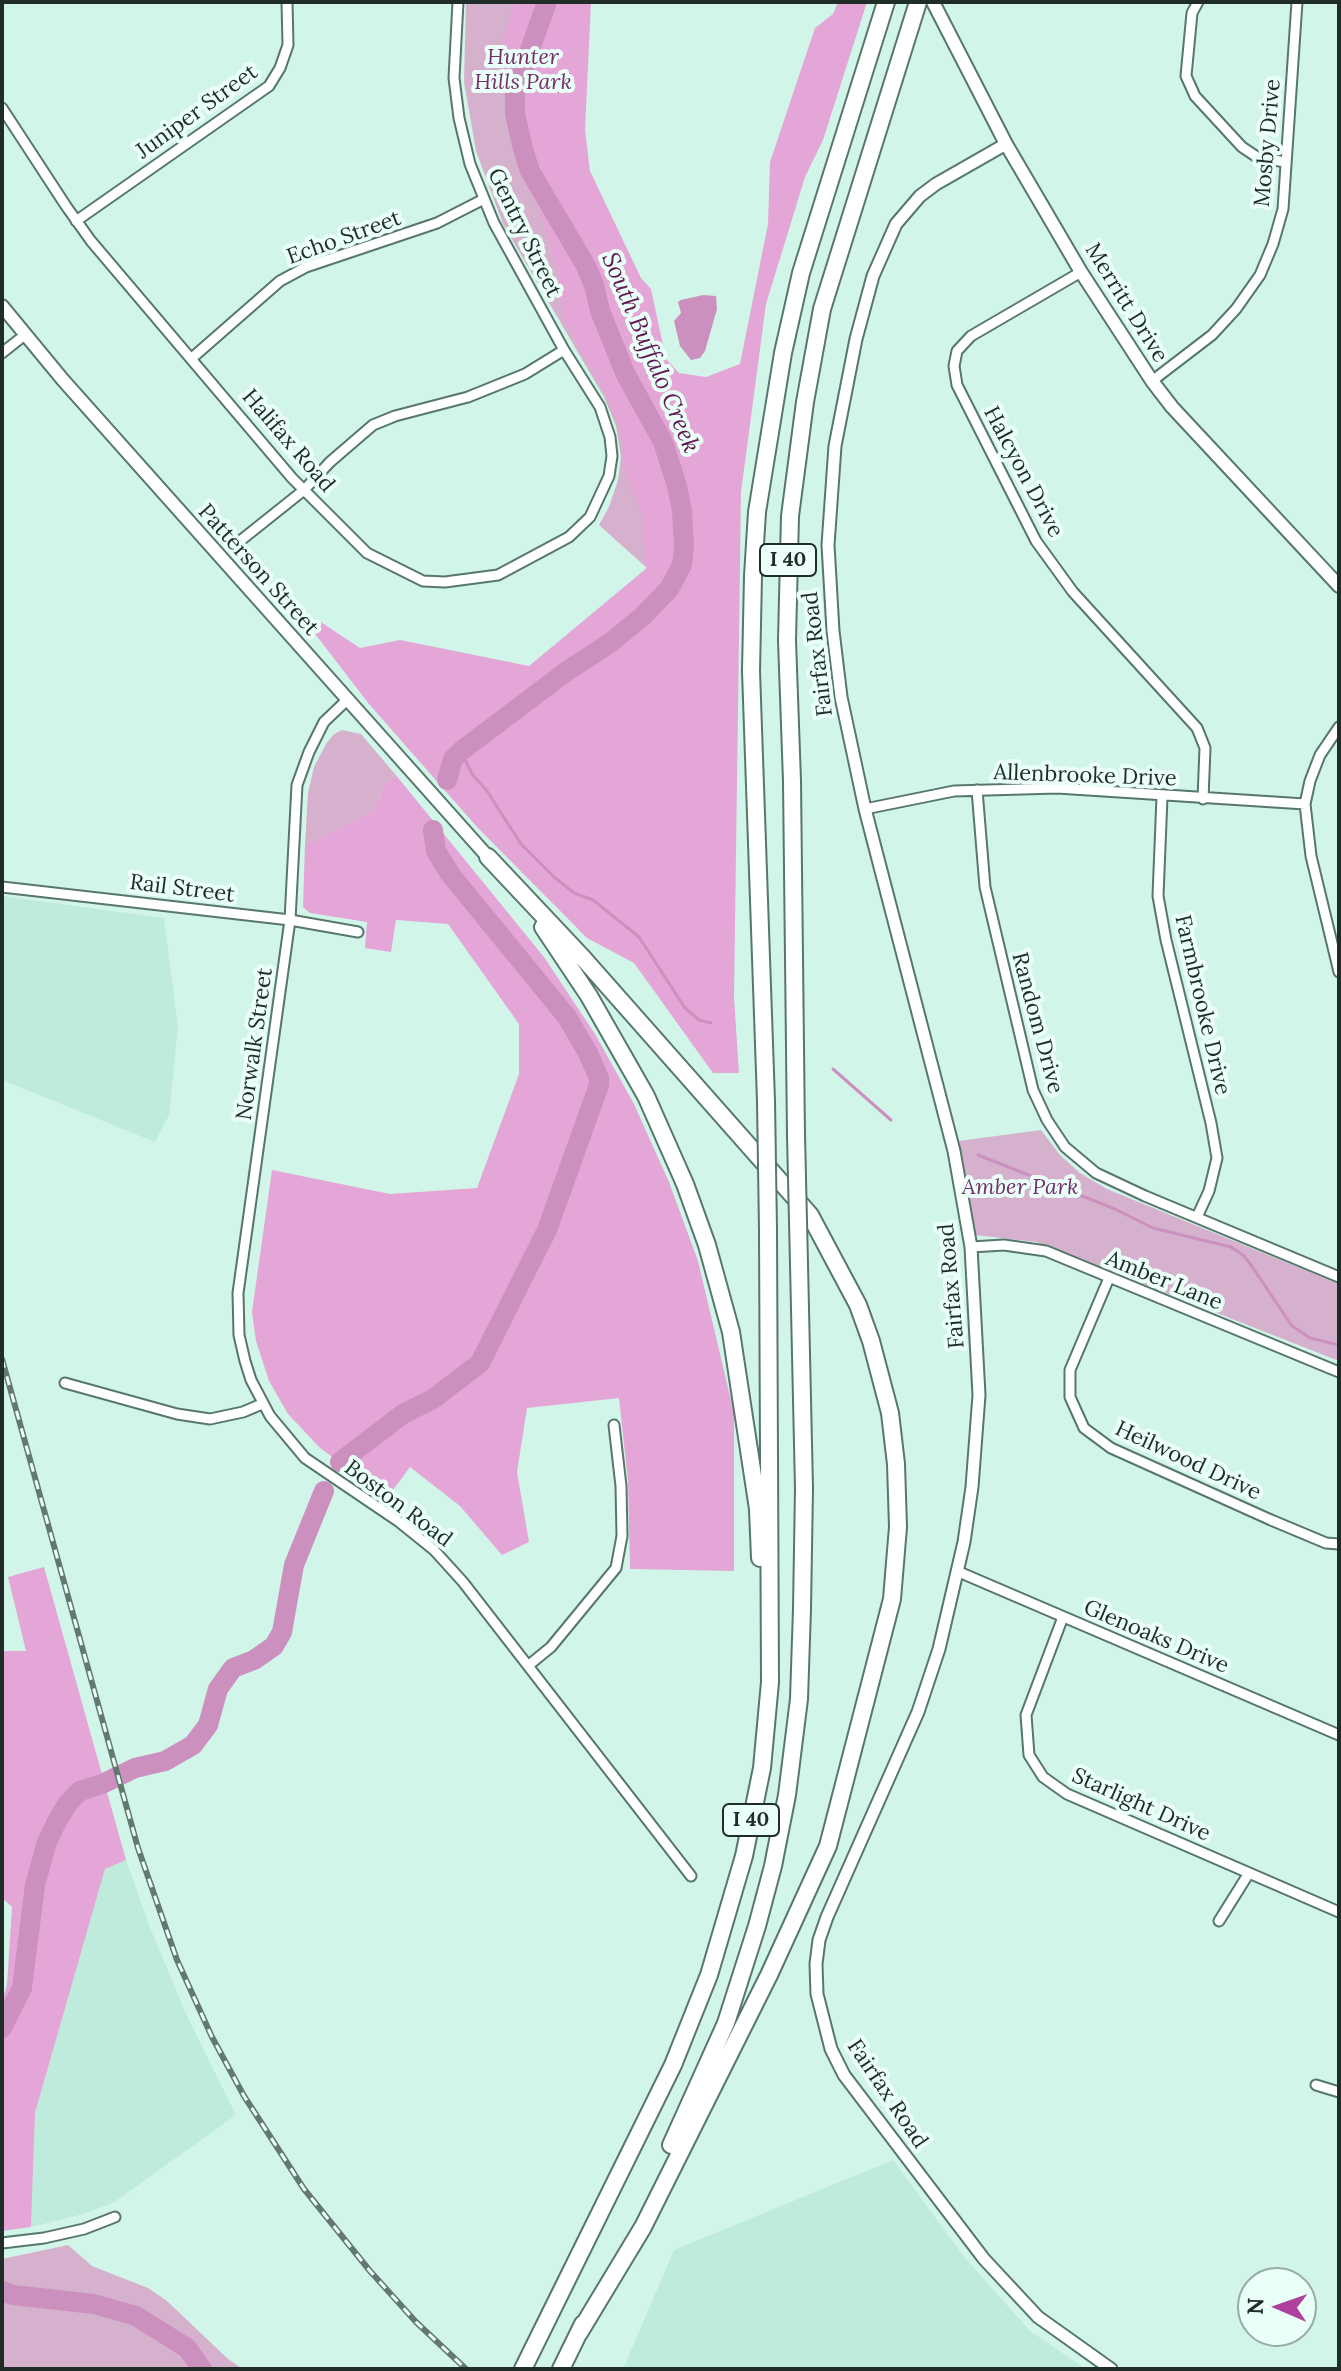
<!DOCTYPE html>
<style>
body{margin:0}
#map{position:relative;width:1341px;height:2371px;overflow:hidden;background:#d2f5e9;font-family:Lora,serif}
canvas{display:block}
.frame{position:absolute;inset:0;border:4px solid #1f2c28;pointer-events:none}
.north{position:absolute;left:1237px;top:2267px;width:80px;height:80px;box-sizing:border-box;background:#eafff8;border:2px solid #99aba5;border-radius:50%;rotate:272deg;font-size:22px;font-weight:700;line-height:32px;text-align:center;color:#1f2c28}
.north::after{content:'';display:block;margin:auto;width:28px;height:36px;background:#af419e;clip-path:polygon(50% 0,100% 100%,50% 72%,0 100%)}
</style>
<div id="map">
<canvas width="1341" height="2371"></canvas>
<div class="frame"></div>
<div class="north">N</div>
</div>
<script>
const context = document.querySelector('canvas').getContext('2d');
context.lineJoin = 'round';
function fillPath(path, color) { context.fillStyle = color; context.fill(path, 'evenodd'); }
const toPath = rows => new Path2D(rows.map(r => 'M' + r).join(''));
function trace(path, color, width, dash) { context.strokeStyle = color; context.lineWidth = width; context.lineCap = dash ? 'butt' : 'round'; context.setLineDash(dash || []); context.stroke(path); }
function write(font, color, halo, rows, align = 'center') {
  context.font = font + ' Lora,serif'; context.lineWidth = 8; context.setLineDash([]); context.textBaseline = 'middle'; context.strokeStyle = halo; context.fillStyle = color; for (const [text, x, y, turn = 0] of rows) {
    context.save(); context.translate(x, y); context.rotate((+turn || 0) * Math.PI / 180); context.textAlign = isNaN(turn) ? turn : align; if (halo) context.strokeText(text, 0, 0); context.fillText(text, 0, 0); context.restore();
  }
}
const built = toPath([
 [2,896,164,918,178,1027,169,1115,155,1142,2,1080],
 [126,1860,149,1925,187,2016,236,2115,113,2203,83,2214,31,2227,35,2113,105,1869],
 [893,2160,965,2258,1030,2331,1086,2369,623,2369,674,2250]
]);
const green = toPath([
 [466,2,585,2,576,168,720,510,530,666,647,568,599,525,609,507,618,480,621,457,616,426,604,397,503,224,476,151,464,82],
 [342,730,361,734,395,774,383,787,373,811,305,845,308,793,314,767,326,744,334,734],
 [1041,1130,1060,1155,1080,1173,1107,1189,1339,1284,1339,1361,1036,1242,975,1235,959,1141],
 [68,2245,92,2266,148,2288,167,2301,228,2359,243,2369,2,2369,2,2259]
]);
const forest = toPath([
 [515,2,591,2,585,130,590,171,641,278,651,289,666,359,679,373,706,377,740,364,768,224,770,162,815,28,833,14,838,2,867,2,823,140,805,177,766,304,741,492,734,997,739,1073,713,1073,634,963,587,938,477,827,369,704,309,626,316,619,360,648,400,640,529,666,647,568,643,544,642,515,624,468,623,441,618,422,605,394,562,316,558,271,507,107,501,42],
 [395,774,544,957,595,1034,634,1104,669,1182,698,1261,734,1413,734,1571,630,1569,628,1481,619,1398,527,1408,517,1472,529,1542,502,1555,460,1506,410,1467,388,1497,320,1448,288,1414,269,1381,256,1341,252,1312,272,1170,390,1194,477,1188,519,1074,519,1024,448,924,396,920,391,952,365,948,367,922,310,913,303,907,305,845,373,811,383,787],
 [44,1567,126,1860,105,1869,35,2113,31,2227,2,2231,2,2002,7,1985,12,1907,2,1898,2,1651,26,1651,8,1577]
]);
const water = toPath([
 [703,295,716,296,717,309,705,351,700,358,691,360,680,346,674,321,681,313,678,302,681,300]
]);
const stream = toPath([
 [461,751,472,774,487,791,521,844,554,877,574,893,593,900,639,937,685,1008,699,1020,711,1023],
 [833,1069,891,1120],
 [978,1155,1115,1209,1153,1228,1231,1247,1243,1255,1251,1265,1292,1326,1310,1338,1339,1345]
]);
const river = toPath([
 [447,780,453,759,461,751,567,671,610,643,643,616,669,589,682,565,684,546,682,511,677,486,663,442,626,375,600,311,594,285,586,266,530,171,523,149,515,114,515,92,547,2],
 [340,1462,403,1414,433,1399,480,1363,547,1230,599,1085,599,1078,588,1053,567,1017,450,874,436,851,433,830],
 [2,2028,22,1988,35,1885,47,1842,56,1823,68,1803,80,1791,102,1784,135,1768,165,1761,193,1745,208,1725,218,1689,233,1668,254,1660,274,1646,282,1632,294,1565,324,1491],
 [2,2291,13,2295,94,2304,136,2316,187,2348,202,2369]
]);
const minor = toPath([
 [1198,2,1192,13,1186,76,1195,96,1242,147,1257,157,1285,162],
 [2,108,66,206,91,241,292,478,367,553,423,581,445,582,498,575,569,537,590,517,609,476,612,456,610,437,600,407,564,350,494,223,470,164,459,118,454,78,458,2],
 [76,221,269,86,280,68,288,45,287,2],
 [1081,272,971,336,957,351,954,366,957,385,1036,541,1073,592,1197,728,1205,748,1203,799],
 [2,353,26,334],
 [192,358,280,281,306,267,437,223,484,199],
 [1152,381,1212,335,1236,309,1260,275,1273,244,1283,209,1297,2],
 [240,541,304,490,330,462,373,425,395,416,468,397,525,374,564,350],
 [347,700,324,722,309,752,297,785,290,920,238,1293,239,1335,245,1361,251,1380,270,1416,305,1458,398,1521,434,1550,463,1582,691,1876],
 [1339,727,1320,755,1310,781,1305,804,1311,856,1339,972],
 [977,790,985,887,1033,1090,1047,1120,1065,1147,1096,1173,1145,1196,1339,1277],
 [1162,797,1158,896,1166,940,1211,1123,1217,1158,1209,1191,1197,1217],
 [865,809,954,791,1057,788,1305,804],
 [2,887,290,920,358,932],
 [971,1247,1004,1245,1046,1251,1339,1372],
 [1109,1278,1070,1370,1070,1397,1084,1428,1111,1448,1271,1520,1326,1543,1339,1544],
 [65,1383,177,1414,210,1419,243,1412,262,1404],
 [959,1572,1339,1735],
 [1063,1617,1026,1715,1029,1755,1043,1777,1067,1794,1339,1912],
 [529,1665,551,1647,616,1568,622,1536,621,1486,614,1425],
 [1219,1921,1249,1873],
 [1316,2085,1339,2092],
 [2,2243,44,2238,84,2229,115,2217]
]);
const tertiary = toPath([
 [1006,144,936,184,920,196,896,224,873,276,856,339,835,446,828,545,833,631,841,697,865,809,954,1151,971,1247,979,1395,972,1487,964,1542,939,1649,918,1712,827,1917,819,1940,816,1964,817,1994,831,2049,844,2075,984,2259,1038,2317,1111,2369]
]);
const secondary = toPath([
 [933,2,1006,144,1081,272,1152,381,1172,407,1339,586],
 [2,306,63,380,488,857]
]);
const motorway = toPath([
 [488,857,583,958,810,1215,858,1305,871,1341,890,1413,896,1464,898,1527,892,1599,828,1846,769,1975,643,2227,579,2333],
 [543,927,589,996,646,1096,685,1184,707,1245,731,1332,758,1509,760,1558],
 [766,1101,751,671,753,576,757,512,783,353,801,273,886,2],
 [796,1135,792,781,787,640,790,516,805,402,822,309,918,2],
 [671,2145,726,2023,757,1926,773,1866,787,1795,799,1699,802,1609,804,1489,799,1264],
 [523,2369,673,2065,709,1975,744,1856,762,1768,770,1682,768,1230],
 [561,2369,583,2324]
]);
const rail = toPath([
 [2,1359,138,1848,177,1960,212,2037,244,2096,304,2189,370,2271,416,2322,466,2369]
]);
const motorwayBridge = toPath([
 [766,1101,768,1230],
 [796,1135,799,1264]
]);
const shields = [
 [788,560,56],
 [751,1820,56]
];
const shieldNames = [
 ["I 40",788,560],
 ["I 40",751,1820]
];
const parkNames = [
 ["Hunter",523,58],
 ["Hills Park",523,83],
 ["Amber Park",1020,1188]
];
const streetNames = [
 ["Juniper Street",197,112,-36],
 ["Mosby Drive",1268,143,-85],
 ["Gentry Street",524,233,64],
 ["Echo Street",344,238,-20],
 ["Merritt Drive",1126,303,58],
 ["Halifax Road",288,441,49],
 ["Halcyon Drive",1023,472,62],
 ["Patterson Street",258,570,48],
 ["Fairfax Road",818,654,-97],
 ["Allenbrooke Drive",1085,776,2],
 ["Rail Street",182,889,7],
 ["Farmbrooke Drive",1202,1005,77],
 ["Random Drive",1037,1023,75],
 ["Norwalk Street",255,1044,-82],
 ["Amber Lane",1164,1281,22],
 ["Fairfax Road",952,1286,-95],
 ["Heilwood Drive",1188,1461,25],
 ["Boston Road",398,1504,37],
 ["Glenoaks Drive",1156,1637,23],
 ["Starlight Drive",1141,1805,24],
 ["Fairfax Road",887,2094,56]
];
const waterNames = [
 ["South Buffalo Creek",650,353,67]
];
fillPath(built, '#bfebdc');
fillPath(green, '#d6b1cd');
fillPath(forest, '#e4a6d6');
fillPath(water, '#cc90bf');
trace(stream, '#cc90bf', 3);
trace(river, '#cc90bf', 20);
trace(minor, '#57776c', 13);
trace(tertiary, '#57776c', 15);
trace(secondary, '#57776c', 16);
trace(motorway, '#57776c', 20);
trace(minor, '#fff', 9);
trace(tertiary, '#fff', 11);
trace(secondary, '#fff', 12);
trace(motorway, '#fff', 16);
trace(rail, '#637871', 6);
trace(rail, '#eafff8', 3, [9]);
trace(motorwayBridge, '#57776c', 20, []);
trace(motorwayBridge, '#fff', 16);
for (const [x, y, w] of shields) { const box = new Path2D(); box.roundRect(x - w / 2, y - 16, w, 32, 6); context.fillStyle = '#eafff8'; context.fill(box); trace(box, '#1f2c28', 2); }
write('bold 20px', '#1f2c28', null, shieldNames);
write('italic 22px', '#762f6b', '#eafff8', parkNames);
write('22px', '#1f2c28', '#eafff8', streetNames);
write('italic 24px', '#601955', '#eafff8', waterNames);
</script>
